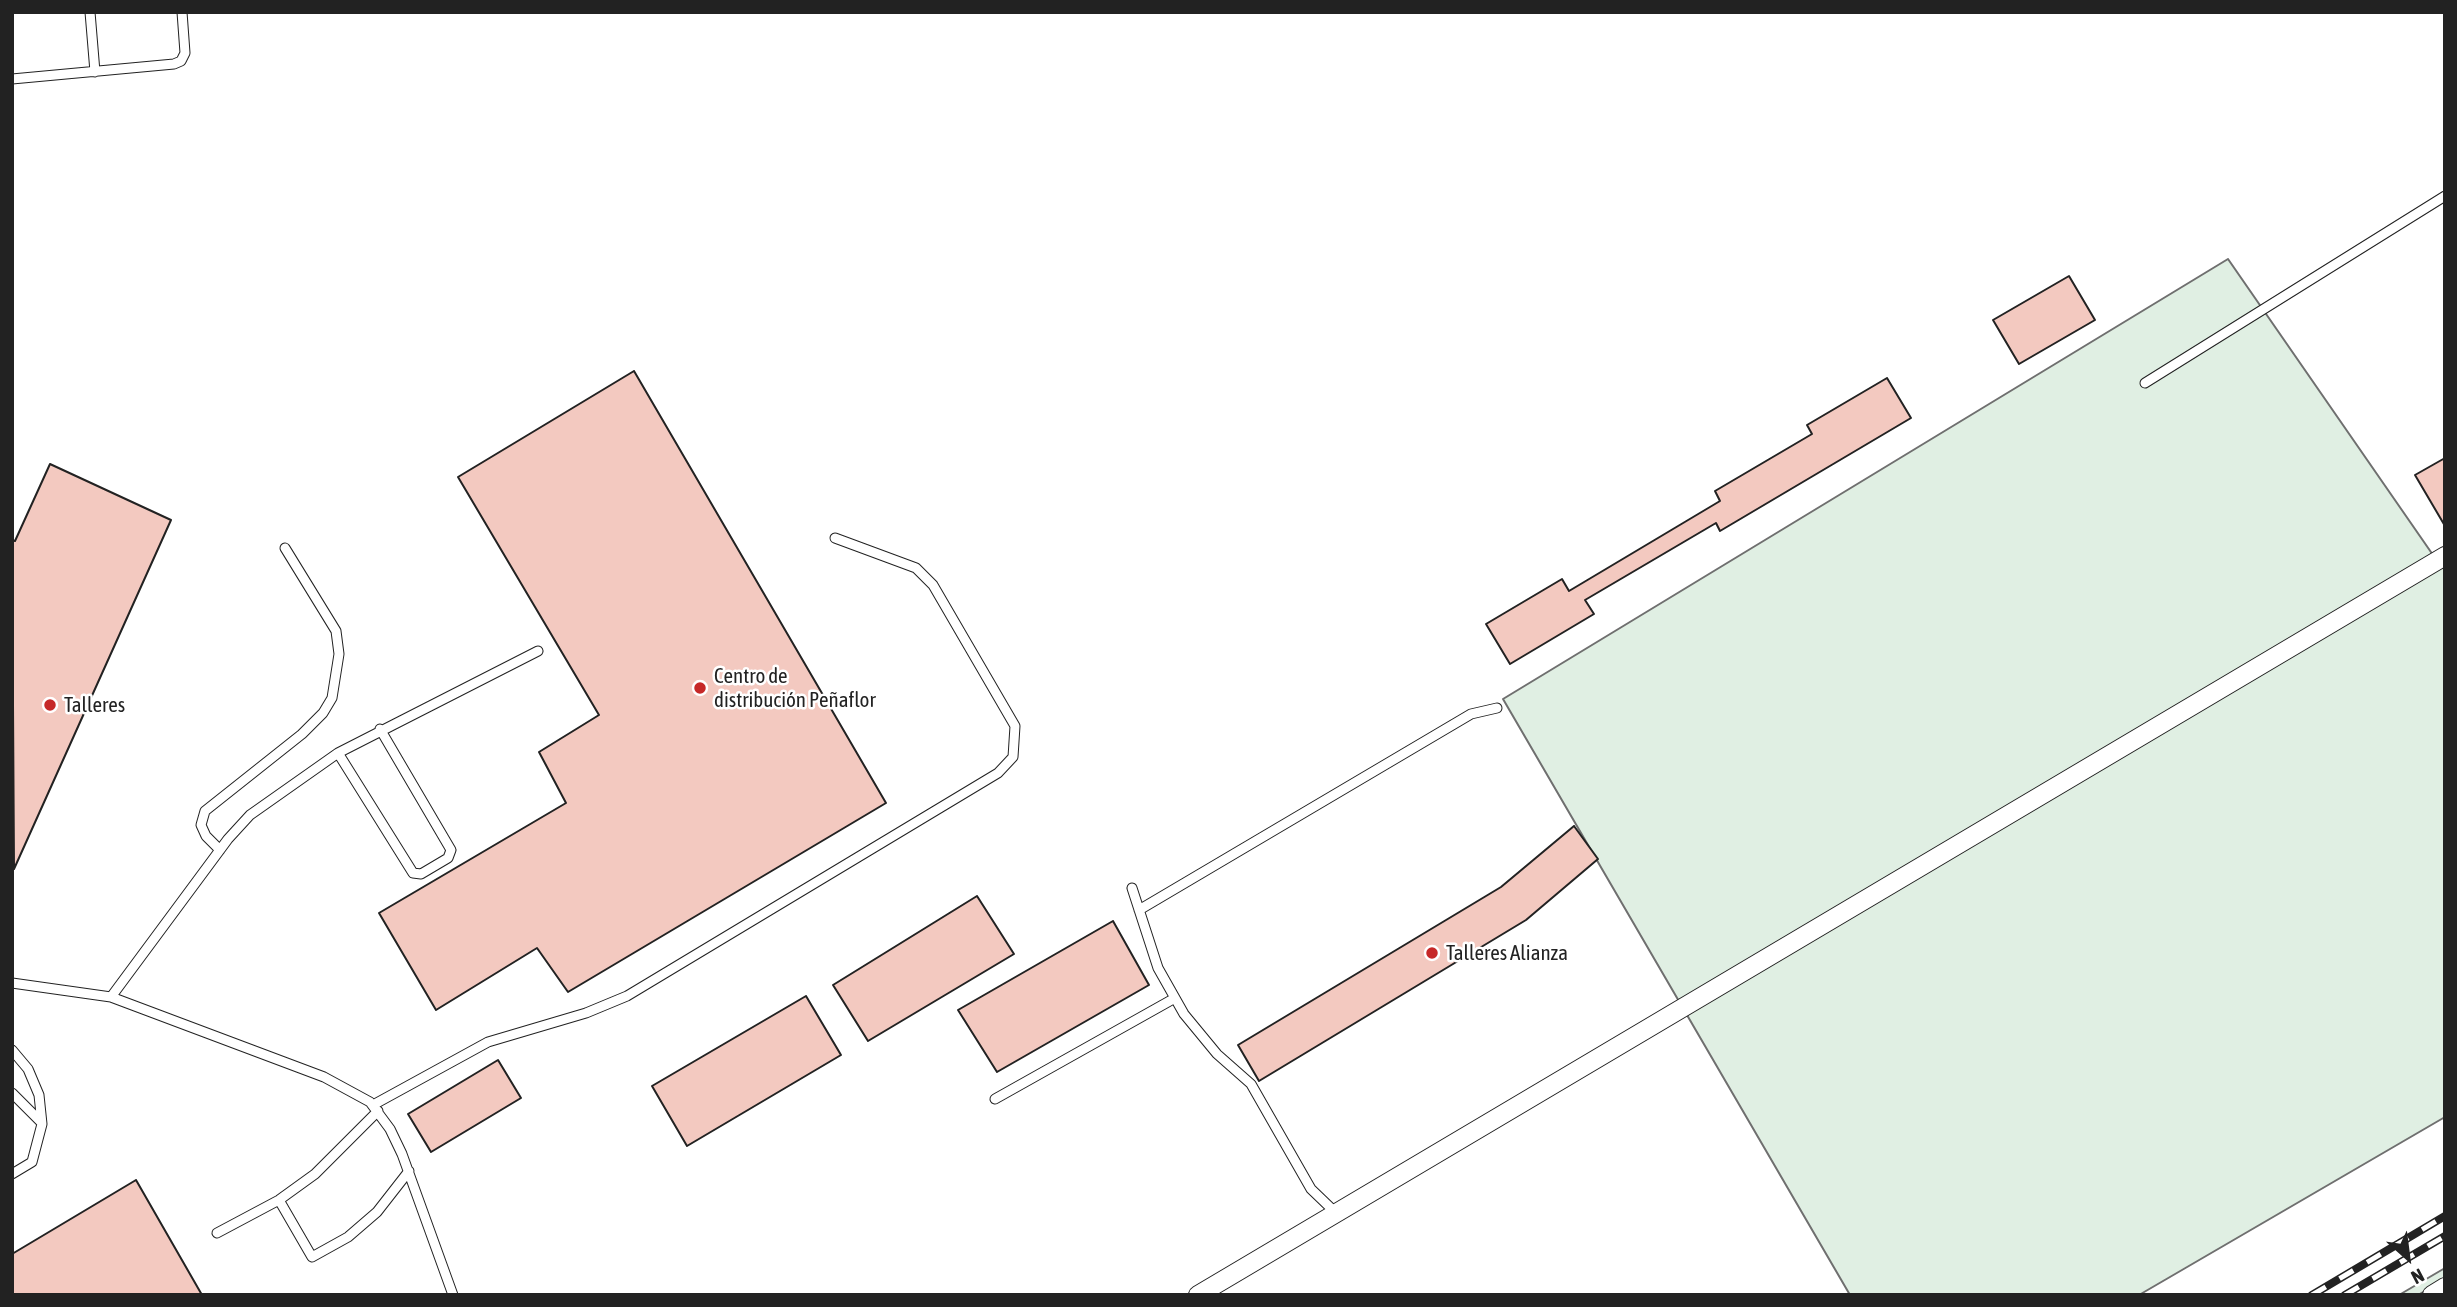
<!DOCTYPE html>
<meta charset="utf-8">
<style>
body{margin:0}
#map{position:relative;width:2457px;height:1307px;overflow:hidden;background:#fff;font-family:"Asap Condensed",sans-serif}
canvas{display:block}
.frame{position:absolute;inset:0;border:14px solid #222;pointer-events:none}
.north{position:absolute;left:2373px;top:1223px;width:70px;height:70px;-webkit-text-stroke:5px #fff;paint-order:stroke;rotate:152deg;font-size:19px;font-weight:700;line-height:28px;text-align:center;color:#222}
.north::after{content:'';display:block;margin:auto;width:24px;height:32px;background:#222;clip-path:polygon(50% 0,100% 100%,50% 72%,0 100%)}
</style>
<div id="map">
<canvas width="2457" height="1307"></canvas>
<div class="frame"></div>
<div class="north">N</div>
</div>
<script>
const context = document.querySelector('canvas').getContext('2d');
context.lineJoin = 'round';
function fillPath(path, color) { context.fillStyle = color; context.fill(path, 'evenodd'); }
const toPath = rows => new Path2D(rows.map(r => 'M' + r).join(''));
function trace(path, color, width, dash) { context.strokeStyle = color; context.lineWidth = width; context.lineCap = dash ? 'butt' : 'round'; context.setLineDash(dash || []); context.stroke(path); }
function write(font, color, halo, rows, align = 'center') {
  context.font = font + ' "Asap Condensed",sans-serif'; context.lineWidth = 5; context.setLineDash([]); context.textBaseline = 'middle'; context.strokeStyle = halo; context.fillStyle = color; for (const [text, x, y, turn = 0] of rows) {
    context.save(); context.translate(x, y); context.rotate((+turn || 0) * Math.PI / 180); context.textAlign = isNaN(turn) ? turn : align; if (halo) context.strokeText(text, 0, 0); context.fillText(text, 0, 0); context.restore();
  }
}
const green = toPath([
 [2228,259,2442,568,2445,567,2445,1117,2139,1295,1850,1295,1503,699,2228,259],
 [2445,1268,2445,1279,2418,1295,2399,1295,2445,1268]
]);
const building = toPath([
 [2069,276,2095,320,2019,364,1993,320,2069,276],
 [634,371,886,803,568,992,537,948,436,1010,379,913,566,803,539,752,599,715,458,477,634,371],
 [1887,378,1911,418,1720,531,1716,523,1585,600,1594,614,1510,664,1486,624,1562,579,1569,591,1720,501,1715,491,1812,434,1807,425,1887,378],
 [2445,458,2445,526,2415,475,2445,458],
 [50,464,171,520,14,869,12,540,15,541,50,464],
 [1574,826,1598,859,1526,920,1259,1081,1238,1045,1501,887,1574,826],
 [977,896,1014,954,868,1041,833,985,977,896],
 [1113,921,1149,985,997,1072,958,1010,1113,921],
 [806,996,841,1055,687,1146,652,1086,806,996],
 [498,1060,521,1098,431,1152,408,1114,498,1060],
 [136,1180,202,1295,12,1295,12,1254,136,1180]
]);
const lane = toPath([
 [90,12,95,72],
 [12,79,174,64,181,61,185,53,182,12],
 [2145,383,2445,196],
 [338,753,413,873,421,874,448,858,451,850,380,729],
 [220,850,206,836,201,825,205,811,302,734,323,713,332,698,339,654,336,631,285,548],
 [1132,888,1158,968,1184,1014,1217,1054,1251,1084,1311,1189,1337,1214],
 [1139,910,1471,714,1497,708],
 [12,983,111,997,324,1077,370,1102,390,1129,402,1154,453,1295],
 [111,997,228,839,250,815,338,753,538,651],
 [12,1050,28,1069,39,1095,42,1124,32,1162,12,1174],
 [12,1093,41,1122],
 [995,1099,1175,998],
 [373,1105,488,1042,586,1013,627,996,998,773,1013,757,1015,726,933,585,916,568,835,538],
 [279,1200,312,1257,348,1237,377,1212,409,1171],
 [217,1233,279,1200,315,1174,378,1111]
]);
const street = toPath([
 [1198,1295,2445,556],
 [2432,1295,2445,1287]
]);
const rail = toPath([
 [2312,1295,2445,1216],
 [2345,1295,2445,1236]
]);
const markers = [
 [700,688,7,"#c62828"],
 [50,705,7,"#c62828"],
 [1432,953,7,"#c62828"]
];
const poiNames = [
 ["Centro de",714,676],
 ["distribución Peñaflor",714,700],
 ["Talleres",64,705],
 ["Talleres Alianza",1446,953]
];
fillPath(green, '#e0efe3');
trace(green, '#6f6f6f', 2);
fillPath(building, '#f3c9c0');
trace(building, '#222', 2);
trace(lane, '#222', 11);
trace(street, '#222', 20);
trace(lane, '#fff', 9);
trace(street, '#fff', 18);
trace(rail, '#222', 8);
trace(rail, '#fff', 5, [16]);
for (const [x, y, r, color] of markers) { const dot = new Path2D(); dot.arc(x, y, r, 0, 2 * Math.PI); context.fillStyle = color; context.fill(dot); trace(dot, '#fff', 2.5); }
write('21px', '#222', '#fff', poiNames, 'left');
</script>
